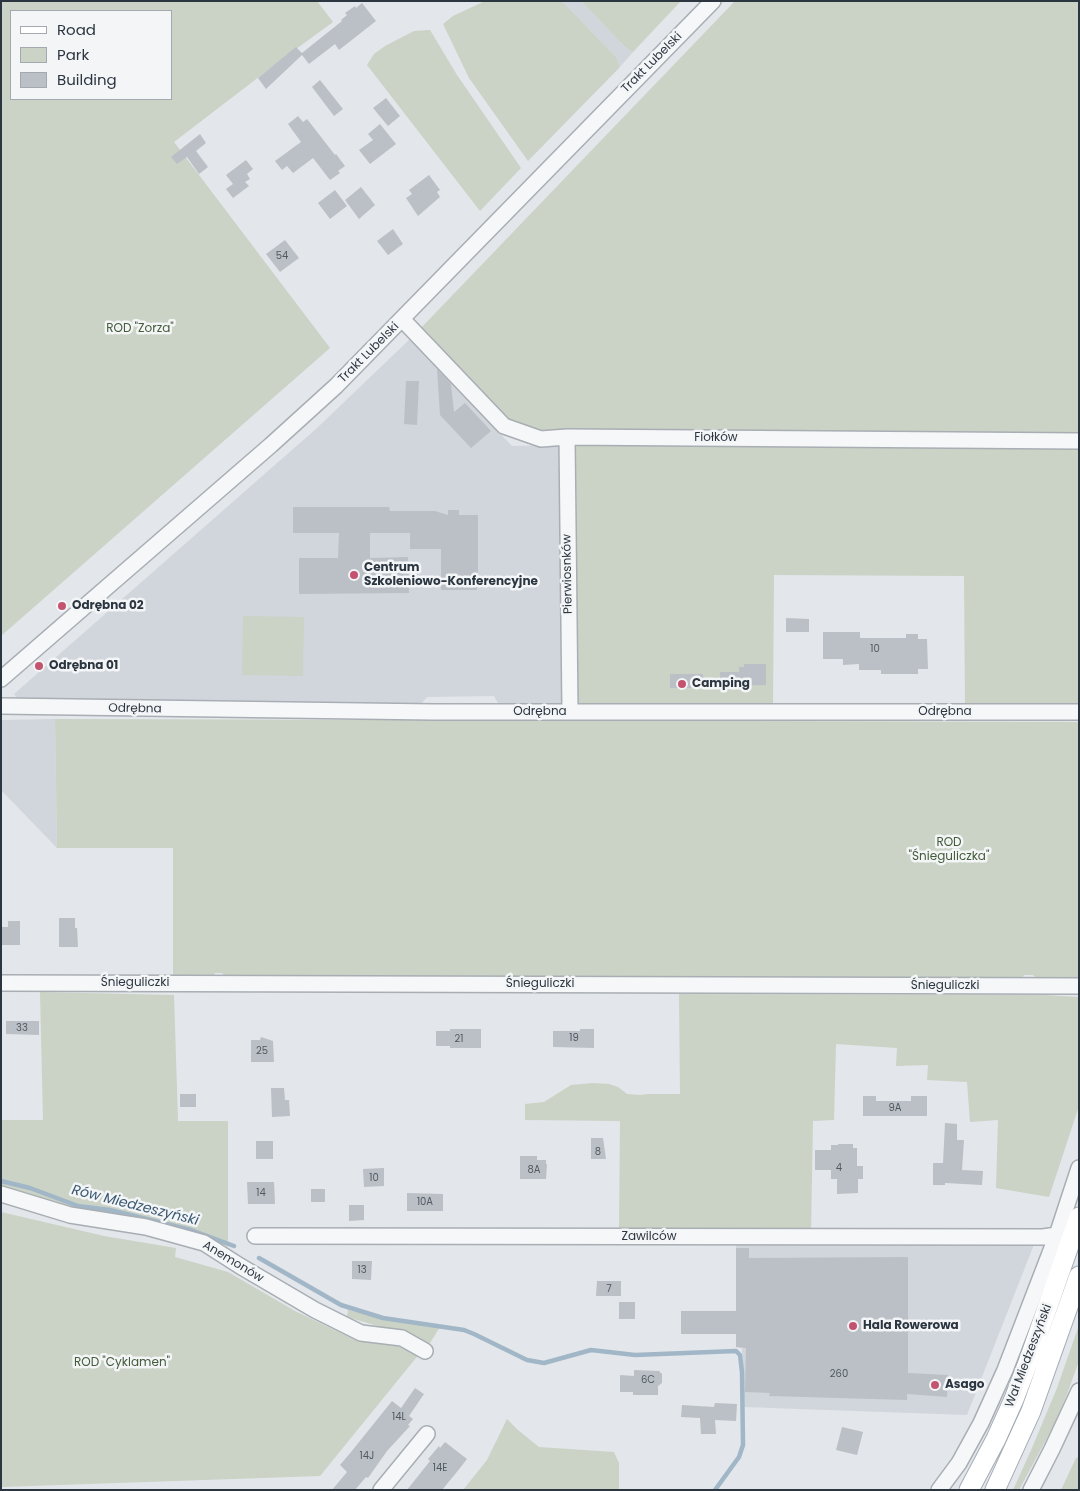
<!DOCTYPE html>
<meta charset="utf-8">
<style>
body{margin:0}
#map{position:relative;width:1080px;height:1491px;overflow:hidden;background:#e3e6ea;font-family:Poppins,sans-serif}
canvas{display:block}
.frame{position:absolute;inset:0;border:2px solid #2c3641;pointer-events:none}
.legend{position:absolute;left:10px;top:10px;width:162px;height:90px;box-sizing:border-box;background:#f3f5f7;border:1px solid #a3a9ae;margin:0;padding:6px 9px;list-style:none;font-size:15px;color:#2c3641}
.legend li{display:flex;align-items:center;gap:10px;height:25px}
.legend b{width:25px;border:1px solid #a3a9ae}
</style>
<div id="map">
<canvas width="1080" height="1491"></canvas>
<div class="frame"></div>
<ul class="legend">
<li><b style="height:6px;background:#fff"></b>Road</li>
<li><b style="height:14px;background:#cad3c5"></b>Park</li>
<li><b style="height:14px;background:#bbc0c6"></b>Building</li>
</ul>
</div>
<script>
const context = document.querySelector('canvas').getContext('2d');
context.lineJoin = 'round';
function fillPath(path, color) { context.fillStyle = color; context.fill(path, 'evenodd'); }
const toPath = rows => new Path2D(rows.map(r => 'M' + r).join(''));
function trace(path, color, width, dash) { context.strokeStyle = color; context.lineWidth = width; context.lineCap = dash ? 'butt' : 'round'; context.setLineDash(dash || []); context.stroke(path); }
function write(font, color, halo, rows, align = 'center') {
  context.font = font + ' Poppins,sans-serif'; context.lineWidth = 5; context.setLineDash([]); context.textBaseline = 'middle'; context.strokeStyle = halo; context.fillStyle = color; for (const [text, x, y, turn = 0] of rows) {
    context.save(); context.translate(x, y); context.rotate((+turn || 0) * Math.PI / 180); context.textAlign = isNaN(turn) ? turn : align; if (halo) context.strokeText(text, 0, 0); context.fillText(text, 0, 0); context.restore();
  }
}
const built = toPath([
 [562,1,581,1,625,47,633,52,620,67,616,57],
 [410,339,512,446,561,445,562,705,499,705,494,696,427,697,421,704,20,702,14,694,317,428],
 [55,719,57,848,1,790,1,720],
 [736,1240,1033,1241,1033,1247,967,1415,744,1407,742,1348,736,1347]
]);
const green = toPath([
 [1,1,317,1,333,22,281,60,174,142,330,348,1,636],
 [11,11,171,11,171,99,11,99],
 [485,1,562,1,616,57,620,67,528,161,469,78,443,24,453,16],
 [581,1,681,1,633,52,625,47],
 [735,1,1079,1,1079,705,965,706,964,576,774,575,773,705,577,704,576,432,542,431,506,421,420,329],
 [430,30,457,75,521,168,480,211,367,65,374,54,385,46,414,31],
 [243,616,304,617,303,676,242,675],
 [55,719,1078,722,1079,978,1036,978,1033,975,1024,975,1022,978,225,976,222,973,215,973,213,977,173,976,173,848,57,848],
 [40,992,174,995,178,1121,228,1121,228,1247,205,1236,70,1211,1,1188,1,1120,43,1120],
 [679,994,1044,995,1079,997,1079,1106,1049,1197,996,1188,998,1120,970,1122,967,1082,927,1080,928,1065,896,1066,897,1048,836,1044,834,1120,813,1121,811,1232,619,1232,620,1121,525,1120,525,1104,544,1102,571,1085,593,1083,609,1084,618,1087,627,1094,640,1095,649,1094,680,1094],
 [1,1212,104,1236,176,1248,175,1257,228,1272,295,1311,355,1340,408,1348,420,1353,320,1476,2,1487,1,1490],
 [348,1310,392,1321,440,1327,428,1346,405,1334,347,1317],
 [1079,1325,1079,1361,1067,1394,1055,1423,1019,1490,1013,1490,1032,1448,1057,1388],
 [507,1419,518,1430,539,1447,614,1452,619,1463,619,1490,463,1490,487,1460],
 [1079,1457,1079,1490,1061,1490,1076,1458]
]);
const stream = toPath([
 [1,1181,30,1188,78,1206,110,1210,191,1230,234,1246],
 [259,1258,341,1305,383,1318,464,1330,474,1334,527,1360,544,1363,591,1350,635,1355,736,1351,740,1355,742,1372,743,1445,739,1457,715,1490]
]);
const building = toPath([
 [362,3,376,21,339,50,335,44,309,64,302,55,266,89,258,78,296,47,302,53,342,21,341,20,347,15,345,13,355,6,356,8],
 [320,80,343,109,334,116,312,87],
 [386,98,400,116,388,126,373,108],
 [298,116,303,122,307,119,335,155,336,154,345,166,338,171,340,173,330,180,313,158,293,173,287,166,282,170,275,161,301,142,288,124],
 [380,124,396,144,370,164,359,150,373,140,368,134],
 [200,134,206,143,196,151,208,167,199,174,187,157,177,164,171,157],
 [246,160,253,169,247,174,250,179,245,182,249,186,233,198,226,189,233,184,226,175],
 [429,175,440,190,437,192,440,197,418,216,406,198,412,194,409,190],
 [361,187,375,205,359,219,345,200],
 [335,190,347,206,330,219,318,203],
 [393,229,403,244,388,255,377,241],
 [285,240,299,258,280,272,266,254],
 [437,369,451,384,454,412,465,403,491,431,471,448,440,415],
 [406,381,419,381,417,425,404,424],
 [293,507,389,507,390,511,435,511,448,515,448,510,459,510,459,515,478,515,478,578,476,578,477,590,441,590,441,549,410,549,410,533,370,533,370,558,408,557,409,593,299,594,299,558,338,558,339,533,293,533],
 [786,618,809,619,809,632,786,632],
 [823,632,860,632,860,638,906,638,906,634,918,634,918,639,927,639,928,669,918,669,918,674,881,674,881,670,859,670,859,664,843,665,843,659,823,659],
 [744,664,766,664,766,685,721,686,720,672,739,672,739,667,744,667],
 [670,674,703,674,702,688,670,688],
 [59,918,75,918,75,928,77,928,78,947,59,947],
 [8,921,20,921,20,945,1,945,1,927,8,927],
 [6,1021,39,1021,39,1035,6,1034],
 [450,1029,481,1029,481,1048,450,1048,450,1046,436,1046,436,1031,450,1031],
 [580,1029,594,1029,594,1048,553,1047,553,1031,580,1031],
 [261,1037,273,1041,274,1062,251,1062,251,1040,260,1040],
 [271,1088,284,1088,285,1100,289,1100,290,1116,272,1117],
 [180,1094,196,1094,196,1107,180,1107],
 [863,1096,876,1096,876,1101,911,1101,911,1096,927,1096,927,1116,863,1116],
 [945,1123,957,1124,957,1140,964,1140,962,1170,983,1171,982,1185,945,1183,945,1185,933,1185,933,1163,943,1163],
 [591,1138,603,1138,606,1159,591,1159],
 [256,1141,273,1141,273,1159,256,1159],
 [838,1144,853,1144,853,1148,857,1148,857,1166,863,1166,863,1179,858,1179,858,1193,837,1194,837,1179,831,1179,831,1170,815,1170,815,1150,831,1150,831,1145,838,1145],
 [520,1156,537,1156,537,1160,546,1160,546,1164,547,1164,546,1179,520,1179],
 [384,1168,384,1186,364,1187,363,1169],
 [247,1182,274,1182,275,1204,248,1204],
 [311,1189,325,1189,325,1202,311,1202],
 [407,1193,443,1194,443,1211,407,1211],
 [349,1205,364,1205,364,1220,349,1221],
 [736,1248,749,1248,749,1258,908,1257,908,1373,948,1375,947,1397,907,1394,907,1400,769,1396,770,1393,745,1392,746,1348,736,1347,736,1334,681,1334,681,1311,736,1311],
 [352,1261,372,1261,371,1280,352,1279],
 [597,1281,621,1281,621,1296,596,1296],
 [619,1302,635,1302,635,1319,619,1319],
 [634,1370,659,1371,662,1374,662,1383,658,1386,658,1395,633,1395,633,1392,620,1392,620,1375,634,1376],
 [415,1388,424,1394,409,1416,413,1419,408,1425,410,1426,387,1451,368,1478,366,1477,355,1490,332,1490,347,1472,340,1465,351,1452,392,1401,401,1408],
 [715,1403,737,1404,736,1421,715,1420,716,1434,701,1434,700,1418,681,1417,682,1405,714,1407],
 [842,1427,863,1432,857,1455,836,1450],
 [445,1442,467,1459,456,1473,442,1490,407,1490,430,1461,428,1459,439,1446,440,1448]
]);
const minor = toPath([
 [402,319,504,426,541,439,567,437,1079,441],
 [567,437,570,711],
 [1,679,271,445,336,386,713,1],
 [1,706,433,712,1079,712],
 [1,983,1079,986],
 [1,1194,70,1215,146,1227,204,1243,240,1266,315,1310,361,1333,402,1338,425,1351],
 [255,1236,1043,1237,1057,1235],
 [381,1490,427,1434],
 [939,1490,959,1463,981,1423,1005,1370,1057,1235,1079,1168],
 [1031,1490,1052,1449,1079,1391]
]);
const major = toPath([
 [969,1490,996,1439,1014,1399,1029,1360,1079,1217],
 [995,1490,1031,1411,1079,1276]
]);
const markers = [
 [354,575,5,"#c4536f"],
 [62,606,5,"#c4536f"],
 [39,666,5,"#c4536f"],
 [682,684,5,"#c4536f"],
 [853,1326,5,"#c4536f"],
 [935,1385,5,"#c4536f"]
];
const numberNames = [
 ["54",282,256],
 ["10",875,649],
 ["33",22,1028],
 ["19",574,1038],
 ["21",459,1039],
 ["25",262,1051],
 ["9A",895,1108],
 ["8",598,1152],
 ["4",839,1168],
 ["8A",534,1170],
 ["10",374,1178],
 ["14",261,1193],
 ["10A",425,1202],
 ["13",362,1270],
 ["7",609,1289],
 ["260",839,1374],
 ["6C",648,1380],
 ["14L",399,1417],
 ["14J",367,1456],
 ["14E",440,1468]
];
const streetNames = [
 ["Trakt Lubelski",652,63,-45],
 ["Trakt Lubelski",369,353,-45],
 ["Fiołków",716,438],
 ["Pierwiosnków",568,574,-91],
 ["Odrębna",135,709,1],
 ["Odrębna",540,712],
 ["Odrębna",945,712],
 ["Śnieguliczki",135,983],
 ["Śnieguliczki",540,984],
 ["Śnieguliczki",945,986],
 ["Zawilców",649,1237],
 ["Anemonów",233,1262,31],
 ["Wał Miedzeszyński",1029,1356,-69]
];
const parkNames = [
 ["ROD \"Zorza\"",140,329],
 ["ROD",949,843],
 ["\"Śnieguliczka\"",949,857],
 ["ROD \"Cyklamen\"",122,1363]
];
const poiNames = [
 ["Centrum",364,568],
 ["Szkoleniowo-Konferencyjne",364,582],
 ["Odrębna 02",72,606],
 ["Odrębna 01",49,666],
 ["Camping",692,684],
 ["Hala Rowerowa",863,1326],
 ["Asago",945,1385]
];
const waterNames = [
 ["Rów Miedzeszyński",135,1206,14]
];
fillPath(built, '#d1d6dc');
fillPath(green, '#cad3c5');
trace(stream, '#a1b7c7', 4.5);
fillPath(building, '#bbc0c6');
trace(minor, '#a8aeb4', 18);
trace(major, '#a3acb5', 21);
trace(minor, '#f6f7f9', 15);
trace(major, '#fff', 19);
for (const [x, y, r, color] of markers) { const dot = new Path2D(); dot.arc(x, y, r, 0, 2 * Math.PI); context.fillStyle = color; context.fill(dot); trace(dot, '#f3f5f7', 2); }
write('10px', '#505862', null, numberNames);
write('12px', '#2c3641', '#f3f5f7', streetNames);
write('12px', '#445c3a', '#f3f5f7', parkNames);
write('bold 12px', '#2c3641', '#f3f5f7', poiNames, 'left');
write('italic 14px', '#395872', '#f3f5f7', waterNames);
</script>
